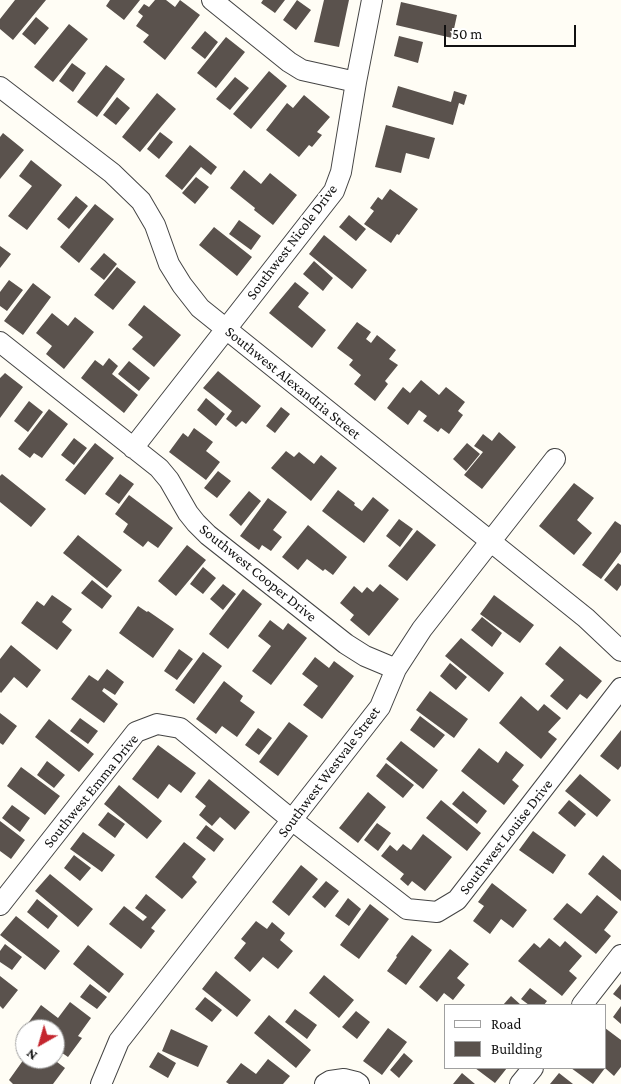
<!DOCTYPE html>
<style>
body{margin:0}
#map{position:relative;width:621px;height:1084px;overflow:hidden;background:#fffdf5;font-family:"Crimson Pro",serif}
canvas{display:block}
.legend{position:absolute;left:444px;top:1004px;width:162px;height:65px;box-sizing:border-box;background:#fff;border:1px solid #a0a0a0;margin:0;padding:6px 9px;list-style:none;font-size:15px;color:#111}
.legend li{display:flex;align-items:center;gap:10px;height:25px}
.legend b{width:25px;border:1px solid #a0a0a0}
.north{position:absolute;left:15px;top:1019px;width:50px;height:50px;box-sizing:border-box;background:#fff;border:1px solid #a0a0a0;border-radius:50%;rotate:218deg;font-size:14px;font-weight:700;line-height:20px;text-align:center;color:#111}
.north::after{content:'';display:block;margin:auto;width:18px;height:22px;background:#c4262e;clip-path:polygon(50% 0,100% 100%,50% 72%,0 100%)}
.scale{position:absolute;left:444px;top:25px;width:132px;height:22px;box-sizing:border-box;border:2px solid #111;border-top:0;padding-left:6px;font-size:15px;line-height:18px;white-space:nowrap;color:#111;-webkit-text-stroke:4px #fff;paint-order:stroke}
</style>
<div id="map">
<canvas width="621" height="1084"></canvas>
<ul class="legend">
<li><b style="height:6px;background:#fff"></b>Road</li>
<li><b style="height:14px;background:#5a524d"></b>Building</li>
</ul>
<div class="north">N</div>
<div class="scale">50 m</div>
</div>
<script>
const context = document.querySelector('canvas').getContext('2d');
context.lineJoin = 'round';
function fillPath(path, color) { context.fillStyle = color; context.fill(path, 'evenodd'); }
const toPath = rows => new Path2D(rows.map(r => 'M' + r).join(''));
function trace(path, color, width, dash) { context.strokeStyle = color; context.lineWidth = width; context.lineCap = dash ? 'butt' : 'round'; context.setLineDash(dash || []); context.stroke(path); }
function write(font, color, halo, rows, align = 'center') {
  context.font = font + ' "Crimson Pro",serif'; context.lineWidth = 5; context.setLineDash([]); context.textBaseline = 'middle'; context.strokeStyle = halo; context.fillStyle = color; for (const [text, x, y, turn = 0] of rows) {
    context.save(); context.translate(x, y); context.rotate((+turn || 0) * Math.PI / 180); context.textAlign = isNaN(turn) ? turn : align; if (halo) context.strokeText(text, 0, 0); context.fillText(text, 0, 0); context.restore();
  }
}
const building = toPath([
 [15,0,46,0,13,40,0,29,0,19],
 [110,0,140,0,124,20,106,6],
 [155,0,166,0,175,7,180,0,200,15,165,60,143,42,149,35,136,26,143,16,138,12,144,4,149,7],
 [263,0,285,0,275,13,261,3],
 [297,0,311,10,296,30,283,20],
 [324,0,349,0,339,47,314,42],
 [401,2,457,15,452,38,396,25],
 [36,17,49,28,35,45,22,34],
 [69,24,88,39,53,82,34,67],
 [205,31,218,42,205,59,191,48],
 [399,36,423,42,418,63,394,56],
 [226,37,245,52,216,88,197,73],
 [72,63,86,73,73,92,59,81],
 [106,65,125,79,97,117,77,102],
 [269,71,287,86,251,129,233,114],
 [235,77,249,88,230,110,216,99],
 [398,86,451,102,454,91,467,95,464,105,459,103,453,125,392,107],
 [157,93,176,109,140,152,122,137],
 [304,95,330,117,317,132,322,135,312,147,309,145,299,157,266,130,287,103,293,108],
 [117,97,130,108,116,125,103,115],
 [386,125,435,138,429,159,406,153,401,173,375,167],
 [160,132,173,142,159,159,147,149],
 [3,133,24,150,0,179,0,137],
 [190,145,217,167,211,175,201,167,182,190,165,176],
 [31,160,62,185,27,230,8,216,32,186,19,176],
 [244,170,261,184,270,173,297,195,273,225,254,210,255,208,230,188],
 [196,177,209,187,195,204,182,193],
 [390,189,418,209,399,235,397,234,391,243,364,224,374,211,370,208,378,197,382,200],
 [76,196,88,206,69,229,57,219],
 [95,204,114,219,79,263,60,247],
 [349,215,366,229,356,241,339,227],
 [239,220,261,236,251,250,229,234],
 [214,227,252,257,237,276,199,245],
 [324,235,367,270,352,289,309,254],
 [0,246,11,254,0,268],
 [104,253,117,264,104,280,90,269],
 [314,261,333,278,323,291,303,274],
 [117,267,136,282,113,310,94,295],
 [9,280,23,290,7,311,0,306,0,292],
 [295,282,309,293,298,307,326,330,312,348,269,313],
 [33,283,51,297,23,335,4,321],
 [144,305,181,335,154,367,132,349,143,337,128,325],
 [52,313,68,326,75,317,94,332,64,369,46,354,52,346,36,333],
 [357,322,371,332,366,339,371,343,377,335,396,350,389,359,398,365,385,381,388,384,375,401,354,384,361,375,349,365,353,360,337,348],
 [109,358,118,366,112,374,138,395,124,413,81,378,95,360,103,366],
 [129,361,150,378,139,391,118,374],
 [218,371,261,406,246,424,242,421,236,427,226,419,232,411,203,388],
 [5,373,23,387,0,418,0,378],
 [421,380,439,395,446,387,465,402,458,411,463,415,449,434,441,428,438,432,423,421,427,416,419,410,408,425,387,408,403,387,410,393],
 [206,398,225,414,216,426,197,410],
 [29,401,43,412,28,432,14,421],
 [281,407,290,414,275,433,266,426],
 [49,409,68,424,42,458,34,453,30,458,18,449],
 [194,428,213,442,206,451,220,462,206,480,169,452,183,433,188,437],
 [499,432,516,447,482,489,464,475,483,452,474,446,483,434,492,441],
 [74,438,87,448,74,465,61,455],
 [95,443,114,458,85,495,65,480],
 [467,443,480,454,466,471,453,459],
 [286,451,294,457,299,452,314,464,321,455,337,468,311,501,271,468],
 [218,471,231,481,217,498,204,488],
 [2,474,46,509,31,527,0,502,0,476],
 [120,474,134,484,119,504,105,494],
 [574,483,594,498,577,520,592,533,574,555,539,526],
 [338,490,355,503,354,505,362,511,373,497,389,510,364,543,322,511],
 [249,491,261,501,241,526,229,515],
 [129,495,173,528,158,548,148,541,143,547,123,532,128,524,115,514],
 [268,498,287,512,273,530,282,537,271,551,262,545,259,550,240,536],
 [399,519,413,529,400,547,386,536],
 [615,521,621,525,621,552,601,579,582,565],
 [308,525,347,557,333,575,325,569,323,571,307,559,298,570,282,557],
 [417,530,436,545,407,581,388,566],
 [78,535,122,570,107,588,63,553],
 [187,545,206,560,176,596,158,581],
 [618,563,621,565,621,585,617,591,604,580],
 [203,567,216,578,203,594,190,584],
 [92,580,112,596,102,609,81,593],
 [223,584,236,594,223,610,210,599],
 [380,584,399,599,369,636,350,620,354,615,340,603,354,586,362,593,367,587,373,592],
 [243,589,262,604,228,649,209,634],
 [52,595,72,609,62,622,72,630,57,650,21,623,37,601,44,606],
 [494,595,534,625,520,643,480,614],
 [138,606,147,612,148,611,174,629,153,658,119,633],
 [482,617,502,633,492,647,471,630],
 [270,620,283,630,288,623,307,638,271,685,252,671,271,646,258,636],
 [461,638,504,673,489,692,445,656],
 [11,645,41,670,27,688,14,677,1,693,0,692,0,659],
 [560,646,602,681,587,699,580,694,567,710,550,696,564,680,545,664],
 [179,649,193,659,177,680,164,671],
 [203,652,222,666,194,704,175,690],
 [315,657,329,668,334,661,354,676,322,719,303,705,318,686,302,674],
 [450,663,467,677,456,690,440,676],
 [107,669,124,682,115,695,104,688,102,691,118,704,104,723,71,699,89,675,98,681],
 [224,681,243,696,240,701,255,712,237,737,222,726,216,734,196,719],
 [430,691,468,719,454,738,416,710],
 [521,696,538,711,544,704,561,718,548,732,557,739,541,759,499,723],
 [0,713,17,726,3,745,0,743],
 [420,716,445,735,434,748,410,730],
 [80,718,98,731,88,744,70,731],
 [49,719,94,754,79,772,35,737],
 [289,722,308,736,278,776,259,762],
 [258,728,272,738,259,755,245,745],
 [621,730,621,766,618,770,600,756],
 [401,741,438,770,423,789,386,759],
 [158,745,196,773,181,793,169,784,158,799,132,779],
 [479,748,498,763,506,751,524,765,512,780,519,786,504,805,461,771],
 [47,761,65,775,54,788,37,775],
 [386,763,414,785,403,798,376,776],
 [21,767,60,796,45,815,7,786],
 [580,774,611,800,597,817,565,791],
 [209,779,250,812,235,830,220,817,212,826,199,815,206,806,195,797],
 [119,785,162,821,147,839,104,804],
 [463,791,487,811,477,824,452,804],
 [368,792,386,807,358,843,339,828],
 [441,800,481,833,467,851,426,818],
 [569,800,586,814,575,827,558,813],
 [12,805,30,818,20,832,2,818],
 [108,812,125,824,115,838,98,825],
 [0,821,25,840,11,859,0,851],
 [377,823,391,833,378,851,364,840],
 [206,825,224,839,214,852,196,838],
 [533,831,566,855,553,874,519,850],
 [83,832,115,855,102,872,70,849],
 [423,834,452,857,425,891,412,881,408,886,400,879,404,874,381,856,390,845,397,851,403,844,411,850],
 [184,842,206,859,192,877,197,882,182,899,155,877],
 [74,855,91,868,80,881,64,868],
 [603,855,621,870,621,901,588,874],
 [301,865,318,879,289,916,272,902],
 [50,874,93,909,78,927,35,891],
 [326,881,339,891,325,908,312,897],
 [492,883,527,910,513,928,501,919,490,934,473,921,484,906,478,902],
 [146,894,166,910,151,928,155,931,141,949,109,924,124,906,143,921,147,917,135,908],
 [597,895,618,912,604,930,611,936,596,954,553,919,567,903,581,914],
 [348,898,361,909,349,926,335,916],
 [37,899,58,916,48,929,27,912],
 [370,904,389,919,359,959,340,945],
 [16,916,60,951,45,970,0,935],
 [256,921,267,929,272,922,285,933,280,940,293,951,278,969,263,957,250,972,234,958,246,943,241,939],
 [412,935,432,950,406,985,387,971,397,957,396,956],
 [549,938,560,947,565,941,582,956,569,971,577,978,562,996,518,961,534,943,540,948],
 [5,944,22,957,12,970,0,962,0,951],
 [88,945,124,974,109,993,73,964],
 [450,949,469,964,457,978,465,985,453,1000,444,993,437,1002,419,987],
 [216,971,251,1000,237,1017,202,989],
 [324,975,354,1000,339,1018,309,993],
 [0,976,18,990,3,1009,0,1006],
 [90,984,107,997,97,1009,80,997],
 [621,984,621,1000,613,994],
 [530,988,547,1001,544,1005,529,1005,521,999],
 [511,996,521,1005,503,1005],
 [205,997,222,1010,212,1022,195,1009],
 [70,1002,91,1018,78,1036,82,1038,68,1057,55,1048,55,1029,30,1029,26,1026,41,1005,58,1018],
 [621,1006,621,1024,613,1017],
 [295,1009,317,1025,307,1039,285,1022],
 [356,1011,370,1022,357,1039,342,1027],
 [269,1015,311,1050,296,1068,254,1033],
 [388,1028,407,1042,382,1075,363,1061],
 [605,1028,621,1040,621,1067,614,1076,605,1068,593,1084,571,1068,605,1068],
 [171,1029,208,1046,198,1067,162,1051],
 [158,1052,176,1063,168,1078,149,1067],
 [404,1053,413,1061,399,1078,390,1070],
 [24,1059,53,1059,65,1068,53,1084,13,1084,9,1080],
 [268,1059,290,1076,283,1084,229,1084,226,1082,241,1063,256,1074],
 [475,1068,507,1068,495,1083],
 [462,1073,475,1084,453,1084],
 [559,1073,573,1084,550,1084]
]);
const street = toPath([
 [212,0,289,62,302,70,356,82],
 [0,87,112,173,141,201,155,225,169,264,182,285,200,308,586,618,621,651],
 [0,342,159,468,169,480,188,513,196,523,208,535,346,644,365,656,396,669],
 [133,448,334,191,341,172,356,82,372,0],
 [0,905,136,732,157,724,180,728,292,820,407,909,437,912,457,900,621,688],
 [582,1005,621,955],
 [101,1084,119,1041,380,707,396,669,422,629,555,459],
 [325,1084,330,1081,344,1079,356,1082,359,1084],
 [520,1084,533,1068]
]);
const streetNames = [
 ["Southwest Nicole Drive",292,242,-53],
 ["Southwest Alexandria Street",293,383,39],
 ["Southwest Cooper Drive",258,573,39],
 ["Southwest Westvale Street",329,772,-53],
 ["Southwest Emma Drive",91,791,-51],
 ["Southwest Louise Drive",506,837,-52]
];
fillPath(building, '#5a524d');
trace(street, '#444', 22);
trace(street, '#fff', 20);
write('15px', '#111', '#fff', streetNames);
</script>
